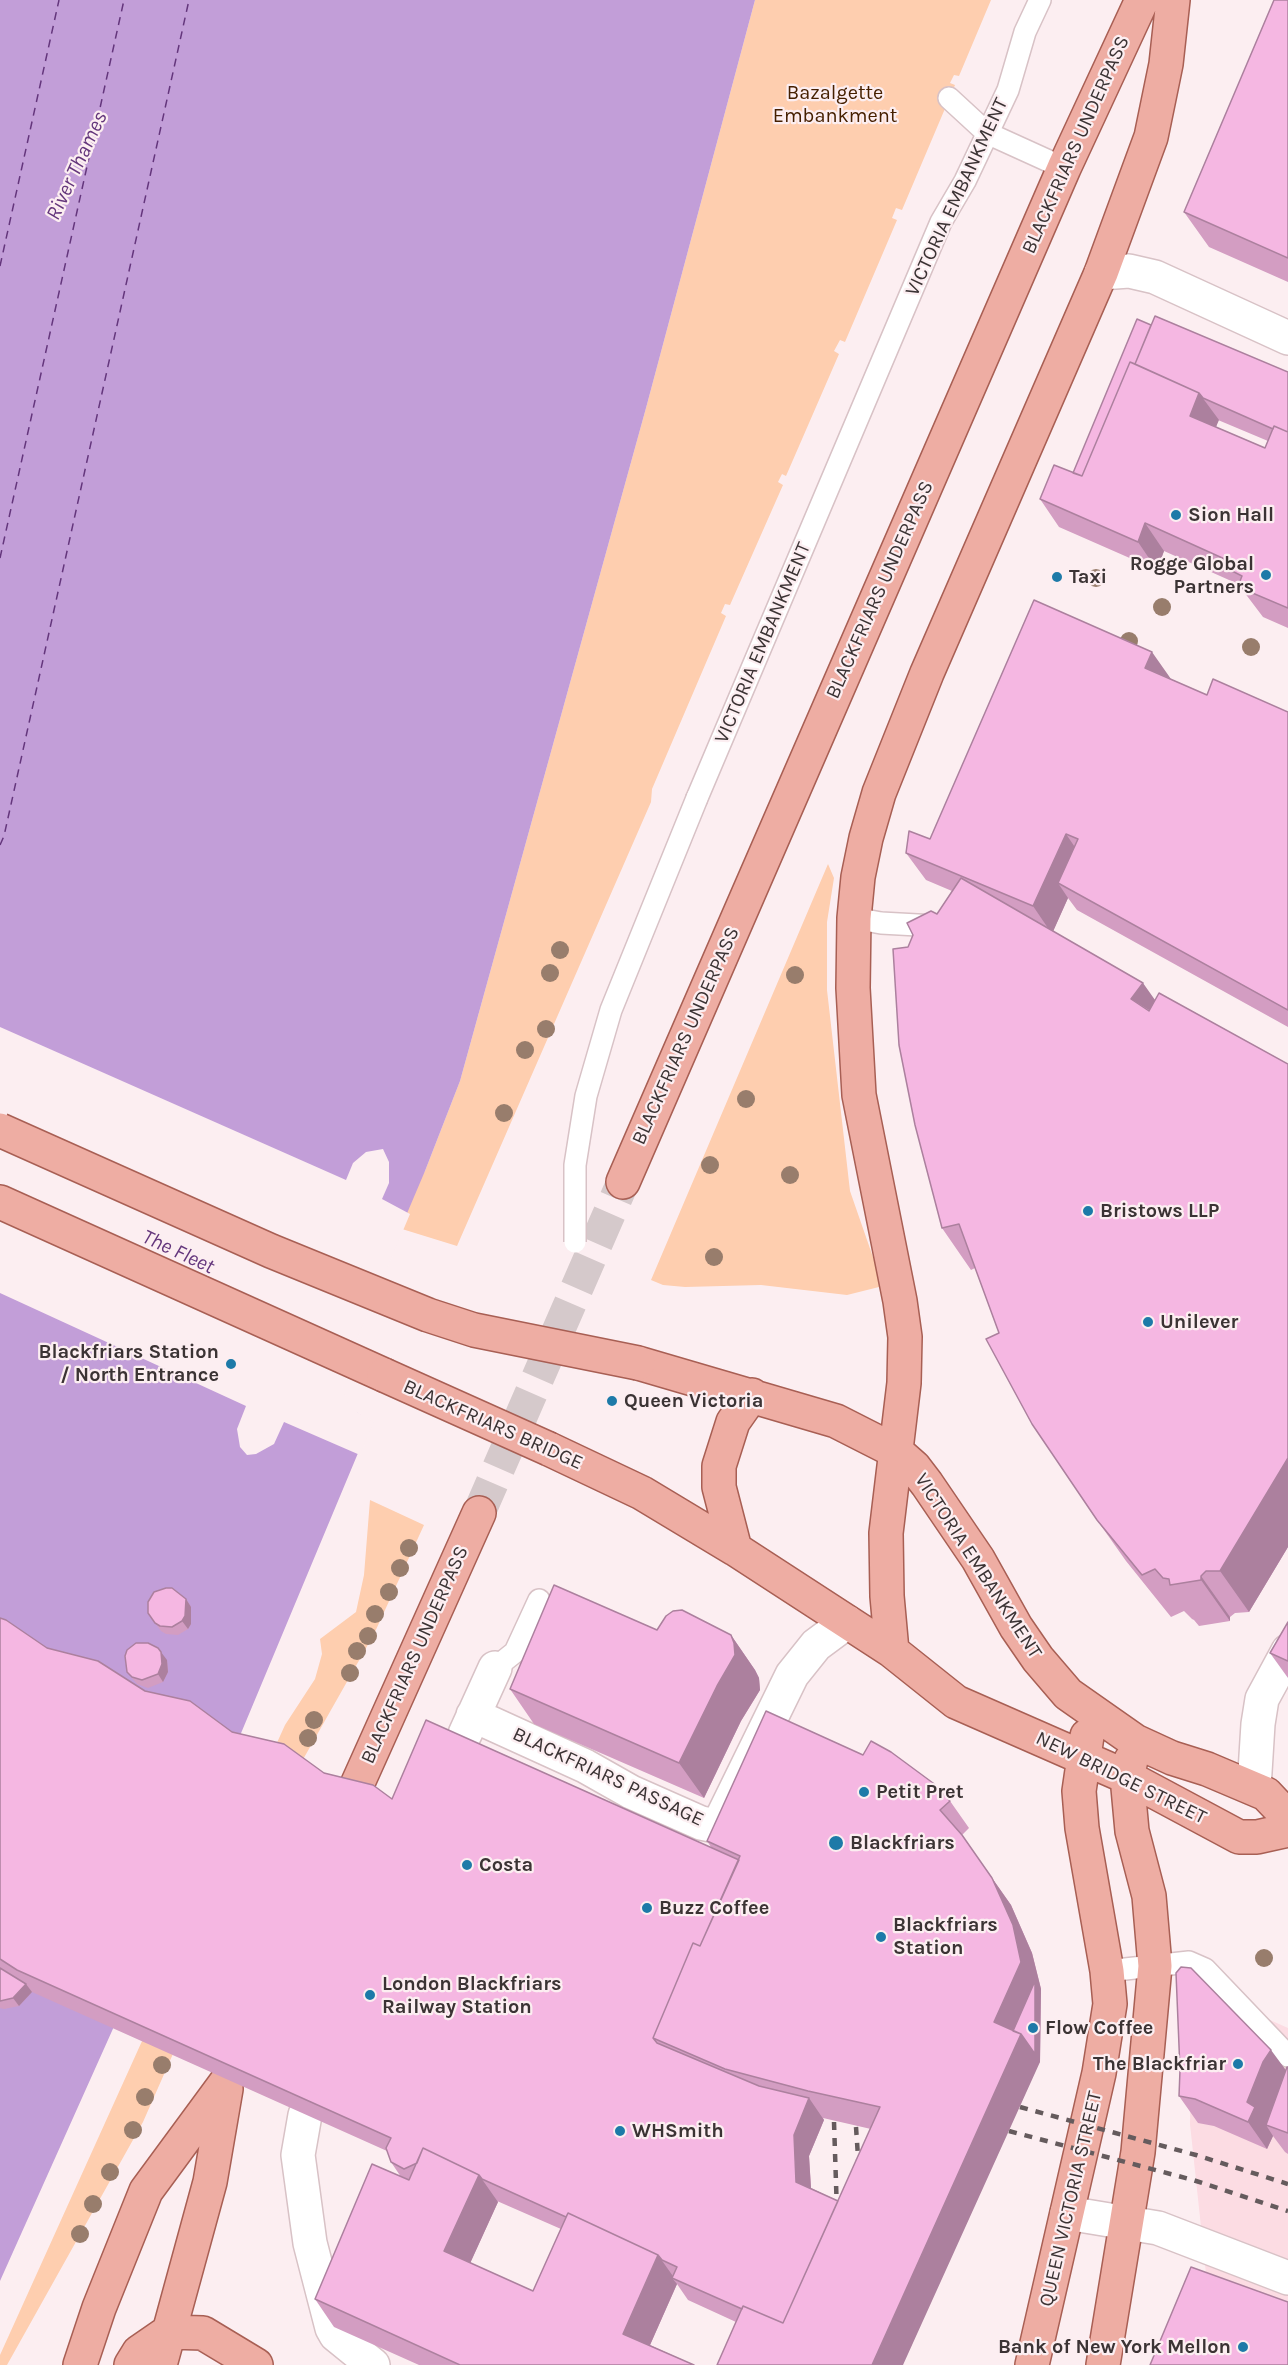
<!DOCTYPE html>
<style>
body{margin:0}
canvas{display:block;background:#fceef1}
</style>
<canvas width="1288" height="2365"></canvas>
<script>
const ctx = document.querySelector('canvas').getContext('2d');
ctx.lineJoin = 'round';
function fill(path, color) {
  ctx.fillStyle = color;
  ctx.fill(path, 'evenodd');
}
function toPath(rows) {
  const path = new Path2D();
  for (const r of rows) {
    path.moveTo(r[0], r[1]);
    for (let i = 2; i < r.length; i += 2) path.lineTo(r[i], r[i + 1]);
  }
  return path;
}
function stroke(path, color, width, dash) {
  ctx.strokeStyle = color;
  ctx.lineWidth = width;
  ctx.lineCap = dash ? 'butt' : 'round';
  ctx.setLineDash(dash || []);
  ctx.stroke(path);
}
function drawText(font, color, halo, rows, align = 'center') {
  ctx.font = font + ' Karla,sans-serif';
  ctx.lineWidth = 4.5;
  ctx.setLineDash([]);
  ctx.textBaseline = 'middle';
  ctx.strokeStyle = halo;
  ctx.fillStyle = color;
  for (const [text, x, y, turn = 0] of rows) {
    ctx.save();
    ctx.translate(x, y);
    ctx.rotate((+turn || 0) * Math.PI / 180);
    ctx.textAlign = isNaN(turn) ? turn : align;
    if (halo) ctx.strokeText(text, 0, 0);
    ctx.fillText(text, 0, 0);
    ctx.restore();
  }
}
fill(toPath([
 [1193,1986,1288,2028,1288,2365,1173,2365,1207,2283,1190,2124]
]), '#fcdce3');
fill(toPath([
 [755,0,991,0,959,76,954,75,950,83,955,85,902,210,896,208,892,218,897,220,845,342,840,340,834,351,839,354,786,476,782,474,778,482,783,485,730,605,725,604,721,613,726,616,652,789,651,802,457,1246,389,1225,425,1171,460,1081,646,408],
 [828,864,834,878,827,922,827,990,850,1191,883,1286,847,1295,761,1285,685,1287,663,1285,651,1280],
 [370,1500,424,1525,374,1634,301,1763,143,2122,7,2365,0,2365,0,2355,285,1725,315,1679,322,1654,320,1639,356,1612,364,1575]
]), '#feceaf');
fill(toPath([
 [0,0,755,0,646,408,460,1081,425,1171,341,1369,339,1387,346,1405,371,1422,239,1738,116,2022,0,2281]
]), '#c29ed8');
fill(toPath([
 [0,1027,346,1180,353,1163,366,1152,383,1149,389,1162,389,1183,382,1199,410,1214,344,1370,342,1387,348,1403,357,1412,374,1422,360,1455,284,1422,274,1444,256,1454,247,1455,240,1447,237,1429,246,1406,0,1293]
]), '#fceef1');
stroke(toPath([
 [0,266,59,0],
 [0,558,124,0],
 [0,845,4,836,189,0]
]), '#64367c', 1.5, [8, 6]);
stroke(toPath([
 [479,1513,623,1182]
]), '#d5c9cb', 33, [33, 16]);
const lane = toPath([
 [949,98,987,133,1064,168],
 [697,798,941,222,965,181,1008,90,1025,32,1040,0],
 [854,918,881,923,936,926],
 [495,1668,515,1652,539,1600],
 [1107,1971,1189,1962,1205,1969,1288,2056]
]);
const street = toPath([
 [1101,273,1129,271,1155,277,1288,338],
 [473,1715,585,1766,631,1792,701,1823,711,1825,720,1822,792,1675,816,1645,847,1622],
 [465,1734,495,1668],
 [1254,1788,1258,1724,1262,1699,1288,1651],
 [305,2115,298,2155,310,2243,332,2328,336,2335,373,2365],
 [1067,2213,1158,2228,1288,2278]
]);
const primary = toPath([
 [623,1182,1064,168,1142,0],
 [0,1202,384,1375],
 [638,1363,836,1421,897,1452,914,1467,927,1484,978,1559,1016,1627,1038,1659,1068,1694,1135,1741,1172,1758,1207,1769,1266,1794,1288,1817],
 [549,1449,642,1493,735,1549,892,1651,956,1702,1127,1777,1239,1837,1257,1837,1288,1830],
 [735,1549,719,1487,719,1466,733,1422,752,1395],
 [892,1651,887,1596,886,1533,904,1383,905,1337,900,1301,859,1095,853,988,854,918,858,877,866,838,879,793,927,673,1101,273,1151,137,1166,64,1173,0],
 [352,1796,479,1513],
 [168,2332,203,2333,256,2365],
 [80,2365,99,2308,146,2191,227,2081],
 [131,2365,139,2352,168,2332],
 [160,2365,210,2182,226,2089],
 [1032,2365,1099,2073,1110,2004,1107,1971,1082,1828,1079,1791,1087,1736],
 [1103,2365,1138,2152,1155,1966,1149,1896,1132,1831,1127,1777,1131,1760]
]);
stroke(lane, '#d8c2c6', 24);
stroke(street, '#d8c2c6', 36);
stroke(primary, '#a85f54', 36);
stroke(lane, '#fff', 21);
stroke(street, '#fff', 33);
stroke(primary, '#eeada3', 33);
stroke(toPath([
 [1020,2107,1196,2155,1288,2184],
 [834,2122,837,2213],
 [856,2127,859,2172],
 [1009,2131,1193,2180,1288,2211]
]), '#655b5d', 4.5, [8, 8]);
const laneBridge = toPath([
 [575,1242,575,1165,586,1096,611,1010,697,798]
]);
const primaryBridge = toPath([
 [0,1130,271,1251,428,1315,474,1330,638,1363],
 [384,1375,549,1449]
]);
stroke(laneBridge, '#d8c2c6', 24, []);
stroke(primaryBridge, '#a85f54', 36, []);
stroke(laneBridge, '#fff', 21);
stroke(primaryBridge, '#eeada3', 33);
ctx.fillStyle = '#987d6c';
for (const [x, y] of [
 [1096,578],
 [1162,607],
 [1129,641],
 [1251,647],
 [560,950],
 [550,973],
 [795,975],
 [546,1029],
 [525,1050],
 [746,1099],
 [504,1113],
 [710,1165],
 [790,1175],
 [714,1257],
 [409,1548],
 [400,1568],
 [389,1592],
 [375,1614],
 [368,1636],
 [357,1651],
 [350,1673],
 [314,1720],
 [308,1738],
 [1264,1958],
 [162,2065],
 [145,2097],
 [133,2130],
 [110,2172],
 [93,2204],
 [80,2234]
]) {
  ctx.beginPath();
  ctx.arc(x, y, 9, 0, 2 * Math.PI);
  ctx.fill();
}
fill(toPath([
 [1288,0,1288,282,1209,247,1184,212],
 [1152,325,1288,372,1288,628,1263,617,1238,584,1164,551,1157,570,1059,527,1040,499,1073,473],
 [1218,420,1268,441,1265,448,1216,427],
 [1207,695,1288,712,1288,1027,1077,910,1068,898,1053,931,1155,1000,1288,1064,1288,1547,1249,1612,1235,1613,1230,1617,1230,1621,1199,1626,1194,1620,1192,1619,1184,1611,1171,1617,1126,1561,1097,1520,999,1333,975,1268,971,1270,942,1228,908,947,937,914,952,891,926,880,906,853,930,839],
 [186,1599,191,1607,191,1624,188,1629,178,1635,166,1634,161,1631,148,1613],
 [0,1618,47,1648,145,1691,232,1732,324,1773,392,1799,711,1847,707,1841,950,1801,969,1828,962,1835,1011,1905,1032,1953,1041,1989,1040,2062,736,2322,688,2300,677,2284,650,2345,694,2365,419,2365,334,2327,315,2299,401,2177,391,2162,387,2151,32,1992,19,2006,4,2009,0,2008],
 [823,2118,871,2129,838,2201,811,2188,809,2156,824,2120],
 [497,2201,561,2229,533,2291,470,2263,498,2202],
 [1288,1622,1288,1678,1270,1653],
 [657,1630,731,1635,755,1670,759,1678,760,1690,741,1721,704,1798,534,1724,510,1689],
 [167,1660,168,1672,163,1682,148,1688,137,1684,127,1672],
 [1288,2067,1288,2154,1285,2152,1273,2136,1267,2149,1214,2126,1198,2123,1179,2096,1286,2070]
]), '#d39dc2');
fill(toPath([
 [1199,393,1219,420,1209,443,1190,416],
 [1145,523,1164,551,1157,570,1138,542],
 [1152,652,1171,679,1145,668],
 [1066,834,1085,862,1058,883,1068,898,1052,934,1033,906],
 [1143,983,1172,1024,1131,999],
 [1288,1458,1288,1547,1249,1612,1220,1571],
 [1201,1576,1230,1617,1230,1621,1201,1580],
 [186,1599,191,1607,191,1624,188,1629,182,1621],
 [731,1635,755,1670,759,1678,760,1690,741,1721,704,1798,679,1763],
 [161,1652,167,1660,168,1672,163,1682,158,1674],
 [992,1878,1011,1905,1032,1953,1041,1989,1040,2062,903,2365,872,2365,1035,2001,1015,2045,994,2022],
 [26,1984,32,1992,19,2006,13,1998],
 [1271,2050,1288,2073,1266,2125,1273,2136,1267,2149,1248,2122,1247,2102,1263,2062],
 [809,2098,824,2120,809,2156,812,2204,796,2182,794,2135],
 [479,2175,498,2202,463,2279,444,2251],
 [658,2255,675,2279,672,2278,677,2284,643,2361,623,2334]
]), '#ac809e');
const building = toPath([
 [1274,0,1288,0,1288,258,1184,212,1274,0],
 [1155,316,1288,372,1288,432,1274,426,1273,429,1203,398,1199,393,1135,364,1155,316],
 [1137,319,1151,325,1135,364,1130,362,1082,476,1073,473,1137,319],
 [1130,362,1199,393,1190,416,1265,448,1274,426,1288,432,1288,608,1243,589,1240,581,1242,576,1228,569,1229,561,1145,523,1138,542,1040,499,1054,465,1082,476,1130,362],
 [1034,600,1152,652,1145,668,1207,695,1213,679,1288,712,1288,1010,1058,883,1078,839,1066,834,1033,906,906,853,909,831,930,839,1034,600],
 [961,878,1143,983,1131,999,1149,1011,1159,993,1288,1064,1288,1458,1220,1571,1206,1571,1201,1576,1201,1580,1170,1585,1169,1579,1163,1578,1155,1569,1142,1575,1097,1520,1032,1424,986,1339,999,1333,959,1224,942,1228,915,1125,899,1045,893,949,908,947,913,935,907,923,931,911,937,914,961,878],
 [554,1585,657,1630,666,1616,673,1611,682,1610,731,1635,734,1643,735,1655,717,1686,679,1763,510,1689,554,1585],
 [166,1588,172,1588,186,1599,185,1616,182,1621,172,1627,160,1626,155,1623,148,1613,148,1602,154,1592,166,1588],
 [0,1618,6,1620,47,1648,98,1661,145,1691,190,1701,232,1732,284,1744,324,1773,373,1785,392,1799,426,1720,739,1860,700,1946,693,1943,653,2038,657,2043,759,2086,809,2098,794,2135,796,2182,838,2201,783,2323,743,2306,742,2309,672,2278,677,2267,662,2260,658,2255,568,2213,566,2217,482,2179,479,2175,423,2148,417,2163,404,2169,391,2162,386,2148,391,2138,17,1970,0,1959,0,1618],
 [1288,1622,1288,1661,1270,1653,1288,1622],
 [136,1643,148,1643,158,1648,161,1652,162,1664,158,1674,142,1680,132,1677,127,1672,125,1656,127,1650,136,1643],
 [766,1711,863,1755,871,1741,891,1752,933,1783,950,1801,940,1810,962,1835,992,1878,1013,1925,1021,1962,994,2022,1021,2034,872,2365,717,2365,743,2306,783,2323,880,2107,808,2091,725,2069,653,2038,693,1943,700,1946,740,1856,707,1841,766,1711],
 [1181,1967,1191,1968,1271,2050,1263,2062,1247,2102,1255,2107,1248,2122,1195,2099,1179,2096,1180,2070,1176,1973,1181,1967],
 [0,1968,26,1984,13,1998,0,2001,0,1968],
 [1035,1981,1035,2054,1021,2034,1013,2031,1035,1981],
 [1287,2067,1288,2067,1288,2133,1266,2125,1287,2067],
 [423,2148,479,2175,444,2251,533,2291,568,2213,658,2255,623,2334,694,2365,460,2365,315,2299,372,2164,409,2180,423,2148],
 [1191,2267,1288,2302,1288,2365,1150,2365,1191,2267]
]);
fill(building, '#f5b7e2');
stroke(building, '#ac809e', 1.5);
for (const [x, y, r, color] of [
 [1176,515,6,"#1d7aa8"],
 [1266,575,6,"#1d7aa8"],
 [1057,577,6,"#1d7aa8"],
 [1088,1211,6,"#1d7aa8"],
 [1148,1322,6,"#1d7aa8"],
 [231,1364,6,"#1d7aa8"],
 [612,1401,6,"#1d7aa8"],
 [864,1792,6,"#1d7aa8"],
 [836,1843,8,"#1d7aa8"],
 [467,1865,6,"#1d7aa8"],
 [647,1908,6,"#1d7aa8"],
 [881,1937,6,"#1d7aa8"],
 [370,1995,6,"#1d7aa8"],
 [1033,2028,6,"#1d7aa8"],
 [1238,2064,6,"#1d7aa8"],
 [620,2131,6,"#1d7aa8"],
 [1243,2347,6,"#1d7aa8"]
]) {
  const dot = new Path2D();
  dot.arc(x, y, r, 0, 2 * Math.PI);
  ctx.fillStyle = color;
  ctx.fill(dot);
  stroke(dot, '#fceef1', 2);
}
drawText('20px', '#462000', '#fceef1', [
 ["Bazalgette",835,93],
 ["Embankment",835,116]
]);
drawText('20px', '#3b3334', '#fceef1', [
 ["BLACKFRIARS UNDERPASS",1076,145,-66],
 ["VICTORIA EMBANKMENT",957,197,-65],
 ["BLACKFRIARS UNDERPASS",880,590,-66],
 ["VICTORIA EMBANKMENT",763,643,-67],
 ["BLACKFRIARS UNDERPASS",686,1036,-66],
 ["BLACKFRIARS BRIDGE",493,1425,24],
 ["VICTORIA EMBANKMENT",978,1566,57],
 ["BLACKFRIARS UNDERPASS",415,1655,-66],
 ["BLACKFRIARS PASSAGE",608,1777,25],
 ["NEW BRIDGE STREET",1121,1778,26],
 ["QUEEN VICTORIA STREET",1071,2199,-77]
]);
drawText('bold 20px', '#3b3334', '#fceef1', [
 ["Sion Hall",1188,515],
 ["Rogge Global",1254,564,"right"],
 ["Partners",1254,587,"right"],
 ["Taxi",1069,577],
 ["Bristows LLP",1100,1211],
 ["Unilever",1160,1322],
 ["Blackfriars Station",219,1352,"right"],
 ["/ North Entrance",219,1375,"right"],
 ["Queen Victoria",624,1401],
 ["Petit Pret",876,1792],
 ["Blackfriars",850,1843],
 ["Costa",479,1865],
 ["Buzz Coffee",659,1908],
 ["Blackfriars",893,1925],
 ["Station",893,1948],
 ["London Blackfriars",382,1984],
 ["Railway Station",382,2007],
 ["Flow Coffee",1045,2028],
 ["The Blackfriar",1226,2064,"right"],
 ["WHSmith",632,2131],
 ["Bank of New York Mellon",1231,2347,"right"]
], 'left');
drawText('italic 21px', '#64367c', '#fceef1', [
 ["River Thames",77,166,-65],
 ["The Fleet",178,1252,25]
]);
</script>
